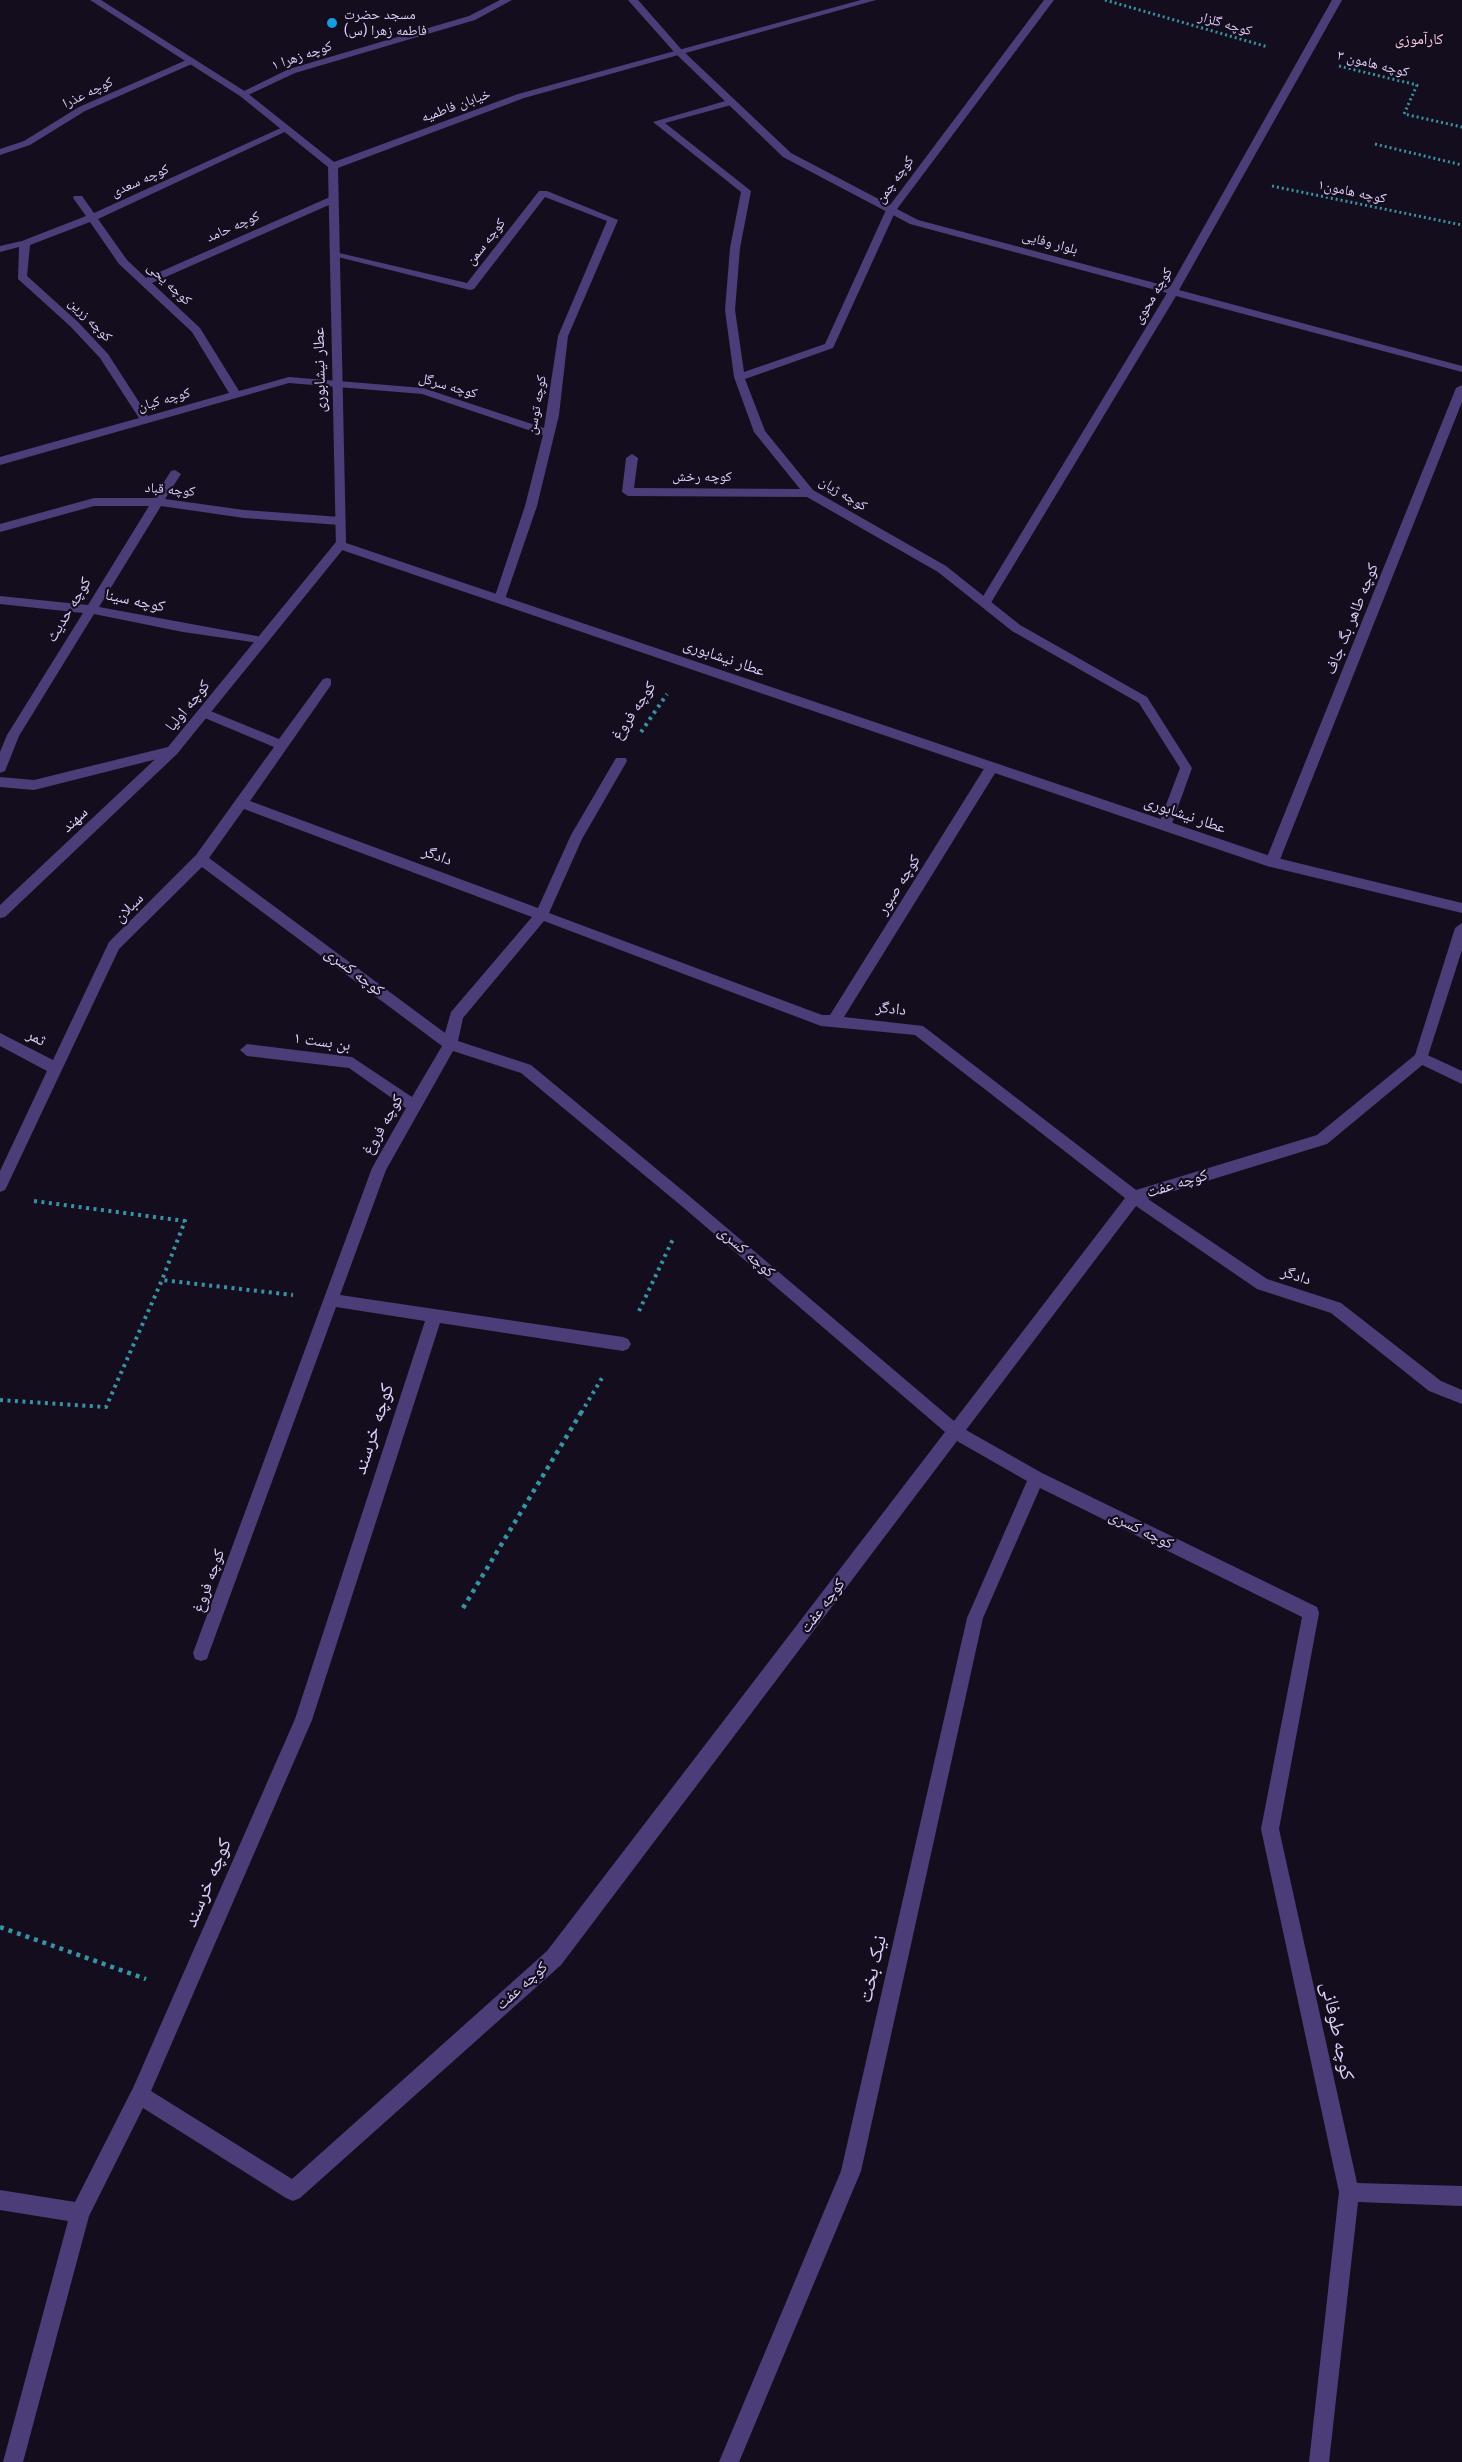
<!DOCTYPE html>
<meta charset="utf-8">
<style>
body{margin:0}
canvas{display:block;background:#140d1d}
</style>
<canvas width="1462" height="2462"></canvas>
<script>
const ctx = document.querySelector('canvas').getContext('2d');
ctx.lineJoin = 'round';
function toPath(rows) {
  const path = new Path2D();
  for (const r of rows) {
    path.moveTo(r[0], r[1]);
    for (let i = 2; i < r.length; i += 2) path.lineTo(r[i], r[i + 1]);
  }
  return path;
}
function stroke(path, color, width, dash) {
  ctx.strokeStyle = color;
  ctx.lineWidth = width;
  ctx.lineCap = dash ? 'butt' : 'round';
  ctx.setLineDash(dash || []);
  ctx.stroke(path);
}
function fill(path, color) {
  ctx.fillStyle = color;
  ctx.fill(path, 'evenodd');
}
function drawText(font, color, halo, rows, align = 'center') {
  ctx.font = font + ' "Fira Sans","Noto Naskh Arabic",sans-serif';
  ctx.lineWidth = 4.5;
  ctx.setLineDash([]);
  ctx.textBaseline = 'middle';
  ctx.strokeStyle = halo;
  ctx.fillStyle = color;
  for (const [text, x, y, turn = 0] of rows) {
    ctx.save();
    ctx.translate(x, y);
    ctx.rotate((+turn || 0) * Math.PI / 180);
    ctx.textAlign = isNaN(turn) ? turn : align;
    if (halo) ctx.strokeText(text, 0, 0);
    ctx.fillText(text, 0, 0);
    ctx.restore();
  }
}
stroke(toPath([
 [1105,0,1268,47],
 [1339,66,1417,85,1404,114,1462,127],
 [1375,144,1462,165],
 [1272,186,1462,225]
]), '#3792a5', 3, [2, 3]);
stroke(toPath([
 [641,732,667,694],
 [34,1201,185,1221,162,1280],
 [639,1311,673,1239],
 [0,1400,106,1407,162,1280,293,1295],
 [581,1413,602,1378]
]), '#3792a5', 4, [3, 4.5]);
stroke(toPath([
 [463,1608,582,1411],
 [0,1927,146,1979]
]), '#3792a5', 4.5, [4, 5]);
fill(toPath([
 [500,0,512,0,475,20,295,73,246,96,238,94,289,69,469,16,500,0],
 [191,58,196,61,194,63,85,111,30,145,0,155,0,149,24,141,79,107,191,58],
 [732,99,735,100,735,104,665,123,751,191,740,248,735,310,744,372,825,344,886,210,891,207,896,210,833,348,745,379,765,431,813,490,946,566,1020,625,1147,697,1192,768,1170,829,1165,831,1158,826,1180,768,1139,703,1012,631,938,572,807,497,628,496,622,492,626,458,632,454,638,458,634,488,800,489,754,432,734,377,725,310,730,248,741,192,653,122,732,99],
 [283,127,291,129,98,219,127,260,146,278,330,197,338,197,338,201,152,283,200,328,239,391,289,377,423,388,544,428,558,336,607,221,545,197,474,289,470,290,330,255,335,252,467,283,539,191,547,191,618,220,568,336,559,415,537,506,504,602,496,602,494,599,525,506,543,435,422,394,289,383,0,465,0,457,139,418,100,358,70,326,18,279,19,247,0,252,0,246,22,241,86,216,73,198,74,196,82,196,94,213,283,127],
 [90,222,119,264,192,332,229,393,148,416,108,354,78,322,27,276,30,245,90,222],
 [175,470,181,474,165,499,244,510,340,517,346,521,340,525,244,518,161,506,99,607,262,637,268,641,266,644,183,632,94,614,19,736,5,771,0,773,0,752,7,735,83,613,0,604,0,596,88,605,149,506,94,506,0,532,0,524,94,498,154,498,171,471,175,470],
 [327,678,331,679,331,685,250,801,538,908,571,835,616,758,626,758,627,761,582,839,549,913,822,1015,830,1015,987,764,997,764,998,767,997,770,844,1017,923,1026,1136,1190,1317,1135,1415,1055,1455,928,1462,923,1462,950,1426,1062,1327,1144,1148,1199,1267,1279,1341,1303,1441,1381,1462,1390,1462,1404,1429,1391,1331,1313,1257,1289,1136,1206,966,1430,1042,1473,1317,1607,1319,1613,1279,1829,1357,2183,1462,2186,1462,2206,1358,2202,1329,2462,1309,2462,1339,2192,1261,1829,1302,1617,1040,1488,983,1618,861,2171,739,2462,719,2462,841,2171,967,1618,1027,1481,957,1441,561,1965,300,2198,293,2201,286,2198,143,2108,89,2216,23,2462,3,2462,68,2221,0,2210,0,2190,75,2202,133,2088,295,1719,425,1321,336,1307,209,1653,207,1659,201,1661,195,1659,193,1653,372,1168,406,1108,349,1068,247,1056,240,1050,247,1044,352,1057,412,1097,442,1046,202,867,119,949,7,1186,5,1190,0,1192,0,1171,47,1071,0,1046,0,1033,53,1060,109,942,196,855,274,747,200,716,200,710,208,710,279,739,323,679,327,678],
 [244,809,532,917,451,1012,445,1033,209,858,244,809],
 [544,921,821,1026,915,1035,1125,1198,954,1421,694,1200,531,1065,458,1041,463,1018,544,921],
 [453,1051,521,1073,684,1208,945,1432,547,1951,292,2179,151,2091,312,1720,440,1323,623,1351,628,1349,631,1344,628,1339,623,1337,340,1295,386,1170,453,1051],
 [172,746,178,751,177,754,5,917,0,918,0,905,167,748,172,746]
]), '#4c3d78');
fill(toPath([
 [628,0,638,0,681,49,791,153,890,205,1044,0,1054,0,897,209,918,220,1170,287,1332,0,1342,0,1179,290,1462,366,1462,372,1176,296,989,606,981,606,979,603,1167,293,910,224,783,157,675,53,628,0],
 [1462,385,1462,402,1279,862,1272,867,1267,866,1265,862,1456,388,1462,385],
 [340,541,344,542,344,548,177,754,34,790,0,787,0,777,34,780,168,747,336,542,340,541],
 [1421,1052,1462,1071,1462,1084,1416,1062,1414,1058,1421,1052]
]), '#4c3d78');
fill(toPath([
 [90,0,101,0,246,92,334,162,518,94,861,0,876,0,524,98,338,168,346,543,1273,857,1462,903,1462,913,1267,866,336,548,328,167,240,96,90,0]
]), '#4c3d78');
for (const [x, y, r, color] of [
 [332,23,6,"#149de0"]
]) {
  const dot = new Path2D();
  dot.arc(x, y, r, 0, 2 * Math.PI);
  ctx.fillStyle = color;
  ctx.fill(dot);
  stroke(dot, '#140d1d', 2);
}
drawText('14px', '#ddcefb', '#140d1d', [
 ["مسجد حضرت",344,15],
 ["فاطمه زهرا (س)",344,31]
], 'left');
drawText('14px', '#ddcefb', '#140d1d', [
 ["کوچه گلزار",1225,24,16],
 ["کوچه زهرا ۱",302,56,-19],
 ["کوچه هامون ۳",1373,64,14],
 ["کوچه عذرا",88,93,-26],
 ["خیابان فاطمیه",456,106,-20],
 ["کوچه چمن",895,180,-54],
 ["کوچه سعدی",140,181,-24],
 ["کوچه هامون۱",1352,192,12],
 ["کوچه حامد",233,227,-24],
 ["کوچه سمن",486,242,-52],
 ["بلوار وفایی",1050,243,15],
 ["کوچه یحی",169,284,43],
 ["کوچه محوی",1153,296,-59],
 ["کوچه زرین",90,320,45],
 ["کوچه سرگل",448,386,16],
 ["کوچه کیان",164,400,-16],
 ["کوچه توسن",537,405,-80],
 ["کوچه رخش",702,477],
 ["کوچه قباد",170,490,5],
 ["کوچه ژیان",843,494,31]
]);
drawText('15px', '#fbcfe1', '#140d1d', [
 ["کارآموزی",1419,40]
]);
drawText('16px', '#ddcefb', '#140d1d', [
 ["عطار نیشابوری",320,370,-91],
 ["کوچه سینا",135,601,12],
 ["کوچه حدیث",69,610,-59],
 ["کوچه طاهر بگ جاف",1352,619,-68],
 ["عطار نیشابوری",724,658,19],
 ["کوچه اولیا",188,706,-51],
 ["کوچه فروغ",634,711,-56],
 ["عطار نیشابوری",1185,815,19],
 ["سهند",75,820,-43],
 ["دادگر",437,856,20],
 ["کوچه صبور",899,885,-58],
 ["سبلان",129,908,-45],
 ["کوچه کسری",354,972,37],
 ["دادگر",891,1009,6],
 ["ثمر",36,1038,28],
 ["بن بست ۱",322,1042,8],
 ["کوچه فروغ",383,1125,-60],
 ["کوچه عفت",1177,1184,-17],
 ["کوچه کسری",746,1252,41],
 ["دادگر",1296,1276,18],
 ["کوچه کسری",1141,1530,26],
 ["کوچه فروغ",209,1581,-70],
 ["کوچه عفت",823,1606,-53],
 ["کوچه عفت",522,1986,-42]
]);
drawText('20px', '#ddcefb', '#140d1d', [
 ["کوچه خرسند",374,1429,-72],
 ["کوچه خرسند",208,1883,-67],
 ["نیک بخت",873,1969,-77],
 ["کوچه طوفانی",1337,2031,78]
]);
</script>
